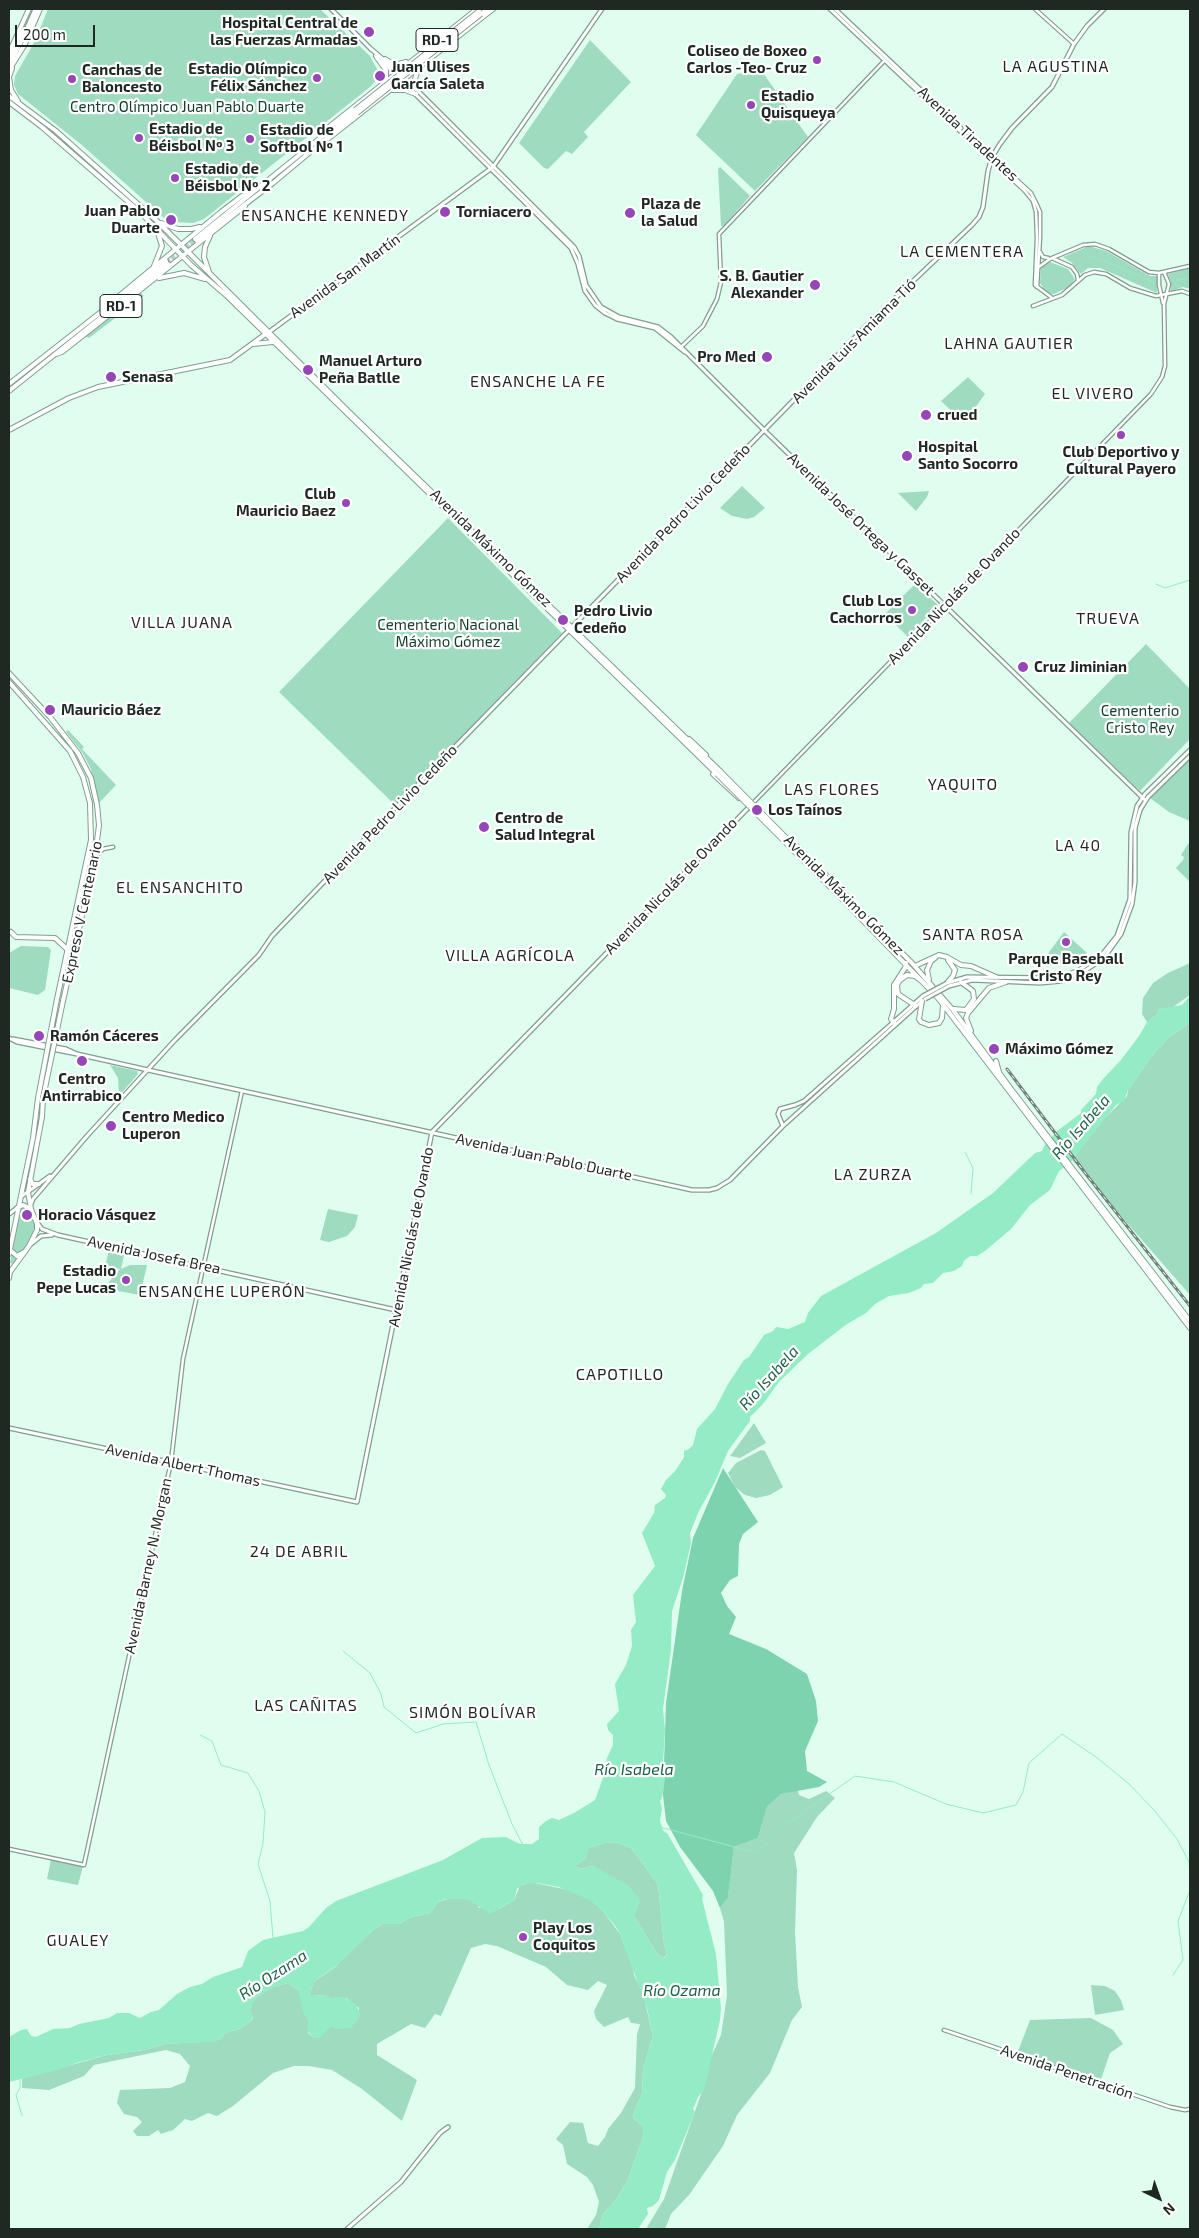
<!DOCTYPE html>
<meta charset="utf-8">
<style>
body{margin:0}
#map{position:relative;width:1199px;height:2238px;overflow:hidden;background:#e0feef;font-family:"Exo 2",sans-serif}
canvas{display:block}
.frame{position:absolute;inset:0;border:10px solid #1e2924;pointer-events:none}
.north{position:absolute;left:1134px;top:2173px;width:50px;height:50px;-webkit-text-stroke:4px #fff;paint-order:stroke;rotate:138deg;font-size:14px;font-weight:700;line-height:20px;text-align:center;color:#1e2924}
.north::after{content:'';display:block;margin:auto;width:18px;height:22px;background:#1e2924;clip-path:polygon(50% 0,100% 100%,50% 72%,0 100%)}
.scale{position:absolute;left:15px;top:25px;width:80px;height:22px;box-sizing:border-box;border:2px solid #1e2924;border-top:0;padding-left:6px;font-size:15px;line-height:18px;white-space:nowrap;color:#1e2924;-webkit-text-stroke:4px #fff;paint-order:stroke}
</style>
<div id="map">
<canvas width="1199" height="2238"></canvas>
<div class="frame"></div>
<div class="north">N</div>
<div class="scale">200 m</div>
</div>
<script>
const ctx = document.querySelector('canvas').getContext('2d');
ctx.lineJoin = 'round';
function fill(path, color) {
  ctx.fillStyle = color;
  ctx.fill(path, 'evenodd');
}
function toPath(rows) {
  const path = new Path2D();
  for (const r of rows) {
    path.moveTo(r[0], r[1]);
    for (let i = 2; i < r.length; i += 2) path.lineTo(r[i], r[i + 1]);
  }
  return path;
}
function stroke(path, color, width, dash) {
  ctx.strokeStyle = color;
  ctx.lineWidth = width;
  ctx.lineCap = dash ? 'butt' : 'round';
  ctx.setLineDash(dash || []);
  ctx.stroke(path);
}
function drawText(font, color, halo, rows, align = 'center') {
  ctx.font = font + ' "Exo 2",sans-serif';
  ctx.lineWidth = 4.5;
  ctx.setLineDash([]);
  ctx.textBaseline = 'middle';
  ctx.strokeStyle = halo;
  ctx.fillStyle = color;
  for (const [text, x, y, turn = 0] of rows) {
    ctx.save();
    ctx.translate(x, y);
    ctx.rotate((+turn || 0) * Math.PI / 180);
    ctx.textAlign = isNaN(turn) ? turn : align;
    if (halo) ctx.strokeText(text, 0, 0);
    ctx.fillText(text, 0, 0);
    ctx.restore();
  }
}
fill(toPath([
 [48,9,320,9,370,56,379,73,379,77,370,87,204,219,193,223,174,222,164,218,83,146,18,94,14,85,15,76,35,41],
 [590,40,631,82,584,132,588,137,572,154,566,151,548,169,544,168,519,143],
 [761,70,808,137,755,191,696,135,737,74],
 [720,167,750,196,724,226,721,226,718,169],
 [1089,246,1106,251,1150,276,1157,276,1157,293,1100,268,1088,268,1081,274,1072,263,1063,257],
 [1050,262,1068,269,1075,279,1069,287,1054,294,1047,293,1040,283,1041,267],
 [1190,268,1190,289,1183,287,1171,291,1171,282,1168,274],
 [140,292,144,296,89,338,84,336],
 [968,377,985,394,964,423,941,401],
 [742,486,765,508,754,517,747,519,732,516,720,508],
 [929,491,927,497,916,511,898,493],
 [448,518,562,633,395,805,279,692],
 [915,584,938,605,908,637,885,614],
 [1146,644,1190,689,1190,739,1140,791,1069,723],
 [68,730,84,747,82,749,116,785,99,803,91,769,82,752,66,732],
 [1190,758,1190,821,1169,812,1150,798],
 [1190,841,1190,882,1176,868,1183,860,1184,857,1181,855],
 [1064,932,1087,953,1076,962,1067,964,1053,963,1044,959],
 [21,946,48,947,51,950,45,990,38,995,9,988,9,953],
 [1190,963,1190,995,1173,1007,1159,1009,1157,1015,1147,1022,1142,1014,1143,998,1153,983,1168,973],
 [1190,1023,1190,1295,1072,1160,1103,1120,1127,1096,1128,1090,1151,1057,1169,1037],
 [110,1065,137,1071,138,1074,119,1096,118,1078],
 [23,1207,28,1209,35,1224,35,1230,25,1250,13,1264,10,1263,19,1210],
 [328,1209,358,1215,355,1227,347,1236,329,1242,320,1240],
 [109,1251,124,1255,121,1269,130,1265,147,1265,140,1295,107,1289,108,1283,120,1269,105,1266],
 [754,1423,766,1443,740,1458,730,1456],
 [761,1450,765,1451,783,1487,770,1495,756,1498,745,1495,735,1487,728,1473,736,1463],
 [798,1790,799,1795,809,1799,826,1791,835,1798,817,1817,794,1853,797,1870,795,1932,798,1987,802,2007,792,2020,770,2073,737,2115,723,2146,689,2195,671,2214,665,2229,646,2229,664,2199,706,2080,711,2057,721,2035,727,1996,724,1922,720,1908,728,1896,734,1847,758,1838,767,1807,781,1794],
 [607,1842,618,1843,631,1848,658,1884,664,1944,667,1952,666,1956,663,1958,657,1954,634,1916,634,1912,603,1872,593,1866,580,1869,576,1867,576,1865,585,1859,588,1848],
 [51,1859,83,1866,78,1885,47,1879],
 [530,1882,569,1890,590,1899,603,1911,620,1934,633,1968,634,1975,643,1993,653,2036,643,2069,642,2094,635,2109,633,2118,643,2126,643,2137,628,2180,616,2200,603,2214,599,2229,587,2229,596,2215,599,2202,593,2185,587,2177,567,2164,563,2145,556,2139,570,2122,583,2123,588,2143,598,2146,605,2137,608,2129,621,2113,635,2088,637,2035,640,2024,631,2023,628,2017,604,2027,596,2019,594,2011,607,1985,598,1981,588,1990,567,1985,546,1967,497,1946,485,1944,471,1948,441,2016,435,2014,425,2028,411,2024,377,2044,377,2055,417,2080,402,2121,362,2089,332,2070,309,2066,294,2066,273,2073,233,2106,217,2116,208,2113,192,2121,185,2119,173,2130,161,2134,158,2130,149,2136,137,2136,133,2131,142,2122,137,2117,124,2114,117,2103,120,2090,170,2088,185,2082,190,2066,180,2054,166,2050,94,2065,84,2076,49,2090,22,2088,22,2079,24,2078,107,2055,144,2050,165,2044,215,2041,222,2038,225,2033,239,2029,250,2022,253,2018,250,2010,251,2004,257,1997,273,1987,288,1983,299,1991,304,2012,309,2021,308,2033,314,2038,330,2027,359,2018,359,2008,346,1998,330,1998,324,1995,311,1996,309,1994,315,1981,335,1967,374,1929,382,1924,399,1924,411,1917,430,1913,438,1902,450,1898,467,1899,475,1902,479,1908,499,1909,514,1900,520,1886],
 [1091,1985,1105,1986,1115,1991,1121,2000,1124,2010,1095,2015],
 [1091,2018,1113,2030,1123,2044,1110,2053,1100,2082,1017,2054,1030,2020]
]), '#9edbbf');
fill(toPath([
 [723,1468,758,1522,743,1534,739,1544,738,1576,730,1580,721,1593,727,1606,736,1617,729,1634,766,1649,807,1674,816,1701,818,1721,805,1751,807,1771,827,1782,819,1787,781,1794,767,1807,758,1838,734,1847,728,1897,720,1908,713,1891,680,1847,666,1821,663,1795,666,1703,682,1591,693,1538]
]), '#7cd3ae');
fill(toPath([
 [1190,996,1190,1023,1169,1037,1151,1057,1128,1090,1124,1101,1116,1105,1070,1163,1059,1171,1050,1190,1030,1205,1011,1229,985,1251,977,1256,970,1256,964,1261,962,1266,954,1271,943,1273,933,1283,924,1284,921,1288,909,1293,889,1296,875,1304,866,1313,847,1324,808,1354,779,1382,763,1404,750,1417,750,1421,728,1451,715,1482,699,1511,690,1533,691,1543,683,1578,672,1611,671,1650,663,1709,665,1730,663,1763,665,1779,662,1798,660,1801,662,1808,660,1821,664,1832,667,1833,703,1895,702,1899,716,1954,721,2008,720,2020,704,2090,698,2097,693,2109,695,2112,675,2160,667,2172,659,2200,653,2206,647,2208,648,2214,638,2229,599,2229,603,2214,616,2200,628,2180,643,2137,643,2126,633,2118,635,2109,642,2094,643,2069,653,2036,647,2008,620,1934,616,1927,603,1911,592,1901,559,1887,537,1883,524,1884,517,1889,514,1900,490,1914,467,1899,445,1899,438,1902,430,1913,411,1917,399,1924,382,1924,374,1929,341,1962,315,1981,309,1994,311,1996,324,1995,330,1998,343,1997,356,2004,360,2013,359,2018,351,2028,341,2029,330,2027,320,2038,314,2038,307,2031,309,2021,303,2012,299,1991,288,1983,273,1987,257,1997,251,2004,250,2010,253,2017,250,2022,239,2029,225,2033,222,2038,212,2042,165,2044,144,2050,107,2055,76,2063,58,2070,9,2082,9,2037,21,2030,27,2029,31,2036,36,2037,53,2029,70,2028,79,2024,109,2018,117,2013,129,2013,140,2018,151,2012,159,2010,177,1994,190,1987,202,1984,213,1977,242,1967,248,1951,263,1940,303,1931,309,1927,326,1908,336,1901,443,1860,482,1838,506,1837,520,1844,532,1844,539,1839,539,1827,546,1821,552,1818,559,1820,574,1813,595,1800,604,1775,607,1758,613,1745,613,1735,608,1730,607,1724,619,1711,615,1684,626,1665,632,1646,631,1630,636,1622,633,1595,655,1566,642,1533,654,1513,655,1505,665,1498,666,1495,661,1489,666,1480,676,1470,684,1457,684,1451,689,1449,693,1445,697,1429,715,1409,728,1384,744,1360,749,1357,764,1335,773,1331,776,1327,788,1329,805,1322,808,1313,821,1296,936,1233,993,1193,1035,1153,1042,1151,1044,1146,1056,1132,1081,1113,1081,1110,1096,1094,1097,1087,1103,1079,1121,1060,1139,1036,1147,1022,1157,1015,1159,1009,1182,1005],
 [607,1842,618,1843,631,1848,658,1884,664,1944,667,1952,666,1957,663,1958,657,1954,634,1916,640,1902,639,1898,628,1885,593,1866,580,1869,576,1867,576,1865,585,1859,588,1848]
]), '#94ecc5');
stroke(toPath([
 [1088,256,1105,261,1153,282],
 [1175,280,1190,278],
 [1156,584,1165,588,1190,580],
 [965,1152,973,1168,971,1194],
 [343,1651,370,1673,381,1694,384,1707,416,1733,443,1724,476,1722,489,1765,512,1824,523,1845],
 [200,1735,212,1741,221,1765,248,1773,259,1791,265,1812,263,1843,258,1864,270,1901,273,1938],
 [660,1827,757,1853,788,1823,855,1776,894,1782,946,1804,983,1813,1016,1805,1023,1792,1029,1763,1062,1734,1096,1757,1128,1783,1154,1810,1177,1839,1189,1862,1190,1874],
 [1173,1975,1183,1960,1178,1921,1190,1890],
 [20,2078,20,2088,16,2095,22,2116]
]), '#94ecc5', 1);
stroke(toPath([
 [166,261,195,239],
 [168,264,197,241]
]), '#b9d3c6', 4, [4, 2]);
const tertiary = toPath([
 [1035,9,1074,44],
 [992,157,1031,193,1037,205,1040,212,1040,237,1037,287],
 [991,160,1024,190,1033,201,1036,212,1037,237,1035,285,1051,297],
 [1040,252,1043,257,1048,258],
 [1052,258,1072,267,1077,274,1078,280],
 [1036,269,1050,259,1083,245,1095,244,1109,249,1149,272,1159,273,1190,266],
 [1159,273,1159,285,1163,303],
 [1033,306,1062,295,1085,275,1094,272,1106,274,1130,288,1156,296,1182,291,1190,294],
 [680,348,703,326,717,299,721,282,719,234,886,59],
 [753,803,1151,394,1162,377,1165,366,1164,304,1169,284,1164,272],
 [96,856,103,849,113,847],
 [9,1849,84,1865,171,1462,183,1359,242,1091],
 [944,2030,1170,2107,1185,2110,1190,2109]
]);
const secondary = toPath([
 [331,9,372,50],
 [830,9,991,160],
 [835,9,961,128],
 [370,48,398,72],
 [381,60,396,75],
 [405,78,574,247,579,256,586,285,601,307,619,317,658,327,671,337,764,430,1145,800],
 [400,79,571,248,578,264,585,291,595,305,605,313,617,319,655,328,685,352],
 [269,332,493,167,602,9],
 [947,983,967,977,1058,978,1077,971,1101,956,1117,936,1130,899,1131,832,1137,806,1145,794,1190,750],
 [949,986,972,980,1040,983,1061,981,1080,974,1104,958,1121,934,1132,904,1135,882,1135,828,1140,810,1148,797,1190,756],
 [9,1038,17,1042,77,1054],
 [13,1039,66,1049,77,1054,148,1070,692,1190,709,1190,717,1188,730,1180,783,1126,922,1001],
 [783,1126,778,1114,780,1109,795,1105,804,1101,923,996],
 [22,1196,50,1176],
 [31,1204,33,1199,87,1136,175,1040,259,955,272,936,363,841,867,325,972,225,979,217,983,207,988,171,992,157,1000,144,1012,128,1052,87,1074,44,1087,26,1104,9],
 [9,1214,17,1208],
 [37,1222,42,1229,58,1235,396,1310],
 [31,1244,41,1236,52,1235],
 [9,1428,357,1502,432,1132,751,805],
 [347,2229,401,2182,440,2133,448,2127]
]);
const primary = toPath([
 [9,53,29,9],
 [376,56,386,70,386,80],
 [385,59,395,65,406,62],
 [12,68,9,77,11,90,18,101],
 [9,70,24,46,40,9],
 [416,89,415,79,418,69],
 [392,90,405,90,416,94],
 [9,96,56,131,157,221,352,415,720,771],
 [9,102,42,127,141,213,191,265,227,296,717,774],
 [320,137,330,126,477,9],
 [324,142,493,9],
 [161,223,178,229,191,229,200,227],
 [154,266,162,246,157,230],
 [209,272,204,257,205,247,210,236],
 [159,278,184,273,205,279],
 [108,305,221,212,242,196,253,191],
 [253,344,273,342],
 [56,354,62,352,99,323,245,206],
 [9,430,69,398,98,387,230,360,267,333],
 [9,673,50,717,78,753,91,778,97,805,99,825,95,857,63,1001],
 [9,682,70,751,83,777,90,803,91,840,57,999],
 [689,739,706,755],
 [713,774,739,798],
 [790,839,847,896],
 [845,897,911,962,953,1010,1011,1089,1190,1321],
 [842,899,938,998,1190,1328],
 [11,932,16,937,55,938,68,950],
 [915,966,939,955,947,957,961,965,971,966,996,977],
 [929,980,927,970,931,961,935,958],
 [947,983,953,976,955,970,948,960],
 [922,1001,919,1019,921,1022,929,1025,939,1023,942,1018,943,1005],
 [916,1006,898,994,897,985,900,980,907,975,915,976,920,980],
 [954,1009,966,1010,974,999,973,991,961,982],
 [895,1024,891,1019,894,1009,894,985,905,968,906,963],
 [971,1031,966,1018,968,1013,989,988,1006,982],
 [996,1061,999,1072],
 [30,1179,33,1184,39,1184],
 [17,1208,23,1205,31,1209],
 [10,1250,17,1256,24,1252],
 [9,1254,33,1138,38,1098],
 [9,1278,10,1272,29,1246,37,1230,37,1224,31,1209,28,1192,42,1117,43,1098]
]);
const trunk = toPath([
 [481,14,488,9],
 [195,239,355,110],
 [197,241,273,183,357,113],
 [9,384,166,261],
 [9,391,168,264]
]);
const motorway = toPath([
 [9,58,24,30],
 [9,64,25,34,36,9]
]);
stroke(tertiary, '#819e90', 5);
stroke(secondary, '#819e90', 5.5);
stroke(primary, '#819e90', 6);
stroke(trunk, '#819e90', 6);
stroke(motorway, '#819e90', 7);
stroke(tertiary, '#fff', 2.5);
stroke(secondary, '#fff', 3);
stroke(primary, '#fff', 4);
stroke(trunk, '#fff', 4);
stroke(motorway, '#fff', 4.5);
const rail = toPath([
 [1007,1069,1089,1178,1190,1306]
]);
stroke(rail, '#6f8279', 3);
stroke(rail, '#fff', 1, [4]);
const secondaryBridge = toPath([
 [923,996,947,983],
 [925,999,949,986]
]);
const primaryBridge = toPath([
 [720,771,845,897],
 [717,774,842,899],
 [38,1098,57,999],
 [43,1098,63,1001]
]);
const trunkBridge = toPath([
 [355,110,479,11],
 [357,113,481,14]
]);
stroke(secondaryBridge, '#819e90', 5.5, []);
stroke(primaryBridge, '#819e90', 6, []);
stroke(trunkBridge, '#819e90', 6, []);
stroke(secondaryBridge, '#fff', 3);
stroke(primaryBridge, '#fff', 4);
stroke(trunkBridge, '#fff', 4);
for (const [x, y, r, color] of [
 [369,32,6,"#9647b7"],
 [817,60,5,"#9647b7"],
 [380,76,6,"#9647b7"],
 [317,78,5,"#9647b7"],
 [72,79,5,"#9647b7"],
 [751,105,5,"#9647b7"],
 [139,138,5,"#9647b7"],
 [250,139,5,"#9647b7"],
 [175,178,5,"#9647b7"],
 [445,212,6,"#9647b7"],
 [630,213,6,"#9647b7"],
 [171,220,6,"#9647b7"],
 [815,285,6,"#9647b7"],
 [767,357,6,"#9647b7"],
 [308,370,6,"#9647b7"],
 [111,377,6,"#9647b7"],
 [926,415,6,"#9647b7"],
 [1121,435,5,"#9647b7"],
 [907,456,6,"#9647b7"],
 [346,503,5,"#9647b7"],
 [912,610,5,"#9647b7"],
 [563,620,6,"#9647b7"],
 [1023,667,6,"#9647b7"],
 [50,710,6,"#9647b7"],
 [757,810,6,"#9647b7"],
 [484,827,6,"#9647b7"],
 [1066,942,5,"#9647b7"],
 [39,1036,6,"#9647b7"],
 [994,1049,6,"#9647b7"],
 [82,1061,6,"#9647b7"],
 [111,1126,6,"#9647b7"],
 [27,1215,6,"#9647b7"],
 [126,1280,5,"#9647b7"],
 [523,1937,5,"#9647b7"]
]) {
  const dot = new Path2D();
  dot.arc(x, y, r, 0, 2 * Math.PI);
  ctx.fillStyle = color;
  ctx.fill(dot);
  stroke(dot, '#fff', 2);
}
for (const [x, y, w] of [
 [437,40,42],
 [121,306,42]
]) {
  const box = new Path2D();
  box.roundRect(x - w / 2, y - 11.5, w, 23, 4);
  ctx.fillStyle = '#fff';
  ctx.fill(box);
  stroke(box, '#1e2924', 1);
}
drawText('bold 14px', '#1e2924', null, [
 ["RD-1",437,40],
 ["RD-1",121,306]
]);
drawText('bold 15px', '#1e2924', '#fff', [
 ["Hospital Central de",358,23,"right"],
 ["las Fuerzas Armadas",358,40,"right"],
 ["Coliseo de Boxeo",807,51,"right"],
 ["Carlos -Teo- Cruz",807,68,"right"],
 ["Juan Ulises",391,67],
 ["García Saleta",391,84],
 ["Estadio Olímpico",307,69,"right"],
 ["Félix Sánchez",307,86,"right"],
 ["Canchas de",82,70],
 ["Baloncesto",82,87],
 ["Estadio",761,96],
 ["Quisqueya",761,113],
 ["Estadio de",149,129],
 ["Béisbol Nº 3",149,146],
 ["Estadio de",260,130],
 ["Softbol Nº 1",260,147],
 ["Estadio de",185,169],
 ["Béisbol Nº 2",185,186],
 ["Plaza de",641,204],
 ["la Salud",641,221],
 ["Juan Pablo",160,211,"right"],
 ["Duarte",160,228,"right"],
 ["Torniacero",456,212],
 ["S. B. Gautier",804,276,"right"],
 ["Alexander",804,293,"right"],
 ["Pro Med",756,357,"right"],
 ["Manuel Arturo",319,361],
 ["Peña Batlle",319,378],
 ["Senasa",122,377],
 ["crued",937,415],
 ["Hospital",918,447],
 ["Santo Socorro",918,464],
 ["Club Deportivo y",1121,452,"center"],
 ["Cultural Payero",1121,469,"center"],
 ["Club",336,494,"right"],
 ["Mauricio Baez",336,511,"right"],
 ["Club Los",902,601,"right"],
 ["Cachorros",902,618,"right"],
 ["Pedro Livio",574,611],
 ["Cedeño",574,628],
 ["Cruz Jiminian",1034,667],
 ["Mauricio Báez",61,710],
 ["Los Taínos",768,810],
 ["Centro de",495,818],
 ["Salud Integral",495,835],
 ["Parque Baseball",1066,959,"center"],
 ["Cristo Rey",1066,976,"center"],
 ["Ramón Cáceres",50,1036],
 ["Máximo Gómez",1005,1049],
 ["Centro",82,1079,"center"],
 ["Antirrabico",82,1096,"center"],
 ["Centro Medico",122,1117],
 ["Luperon",122,1134],
 ["Horacio Vásquez",38,1215],
 ["Estadio",116,1271,"right"],
 ["Pepe Lucas",116,1288,"right"],
 ["Play Los",533,1928],
 ["Coquitos",533,1945]
], 'left');
drawText('15px', '#163d2e', '#fff', [
 ["Centro Olímpico Juan Pablo Duarte",187,107],
 ["Cementerio Nacional",448,625],
 ["Máximo Gómez",448,642],
 ["Cementerio",1140,711],
 ["Cristo Rey",1140,728]
]);
drawText('15px', '#1e2924', '#fff', [
 ["Avenida Tiradentes",968,134,43],
 ["Avenida San Martín",345,276,-36],
 ["Avenida Luis Amiama Tió",854,341,-45],
 ["Avenida Pedro Livio Cedeño",683,513,-46],
 ["Avenida José Ortega y Gasset",861,524,44],
 ["Avenida Máximo Gómez",491,548,44],
 ["Avenida Nicolás de Ovando",954,596,-46],
 ["Avenida Pedro Livio Cedeño",390,814,-46],
 ["Avenida Nicolás de Ovando",671,886,-46],
 ["Avenida Máximo Gómez",844,895,45],
 ["Expreso V Centenario",82,912,-78],
 ["Avenida Juan Pablo Duarte",544,1157,12],
 ["Avenida Nicolás de Ovando",411,1237,-79],
 ["Avenida Josefa Brea",154,1255,12],
 ["Avenida Albert Thomas",183,1465,12],
 ["Avenida Barney N. Morgan",148,1566,-78],
 ["Avenida Penetración",1067,2072,19]
]);
ctx.letterSpacing = '1px';
drawText('16px', '#1e2924', '#fff', [
 ["LA AGUSTINA",1056,67],
 ["ENSANCHE KENNEDY",325,216],
 ["LA CEMENTERA",962,252],
 ["LAHNA GAUTIER",1009,344],
 ["ENSANCHE LA FE",538,382],
 ["EL VIVERO",1093,394],
 ["TRUEVA",1108,619],
 ["VILLA JUANA",182,623],
 ["YAQUITO",963,785],
 ["LAS FLORES",832,790],
 ["LA 40",1078,846],
 ["EL ENSANCHITO",180,888],
 ["SANTA ROSA",973,935],
 ["VILLA AGRÍCOLA",510,956],
 ["LA ZURZA",873,1175],
 ["ENSANCHE LUPERÓN",222,1292],
 ["CAPOTILLO",620,1375],
 ["24 DE ABRIL",299,1552],
 ["LAS CAÑITAS",306,1706],
 ["SIMÓN BOLÍVAR",473,1713],
 ["GUALEY",78,1941]
]);
ctx.letterSpacing = '0px';
drawText('italic 16px', '#206249', '#fff', [
 ["Río Isabela",1081,1127,-49],
 ["Río Isabela",769,1378,-48],
 ["Río Isabela",634,1770],
 ["Río Ozama",273,1975,-33],
 ["Río Ozama",682,1991]
]);
</script>
